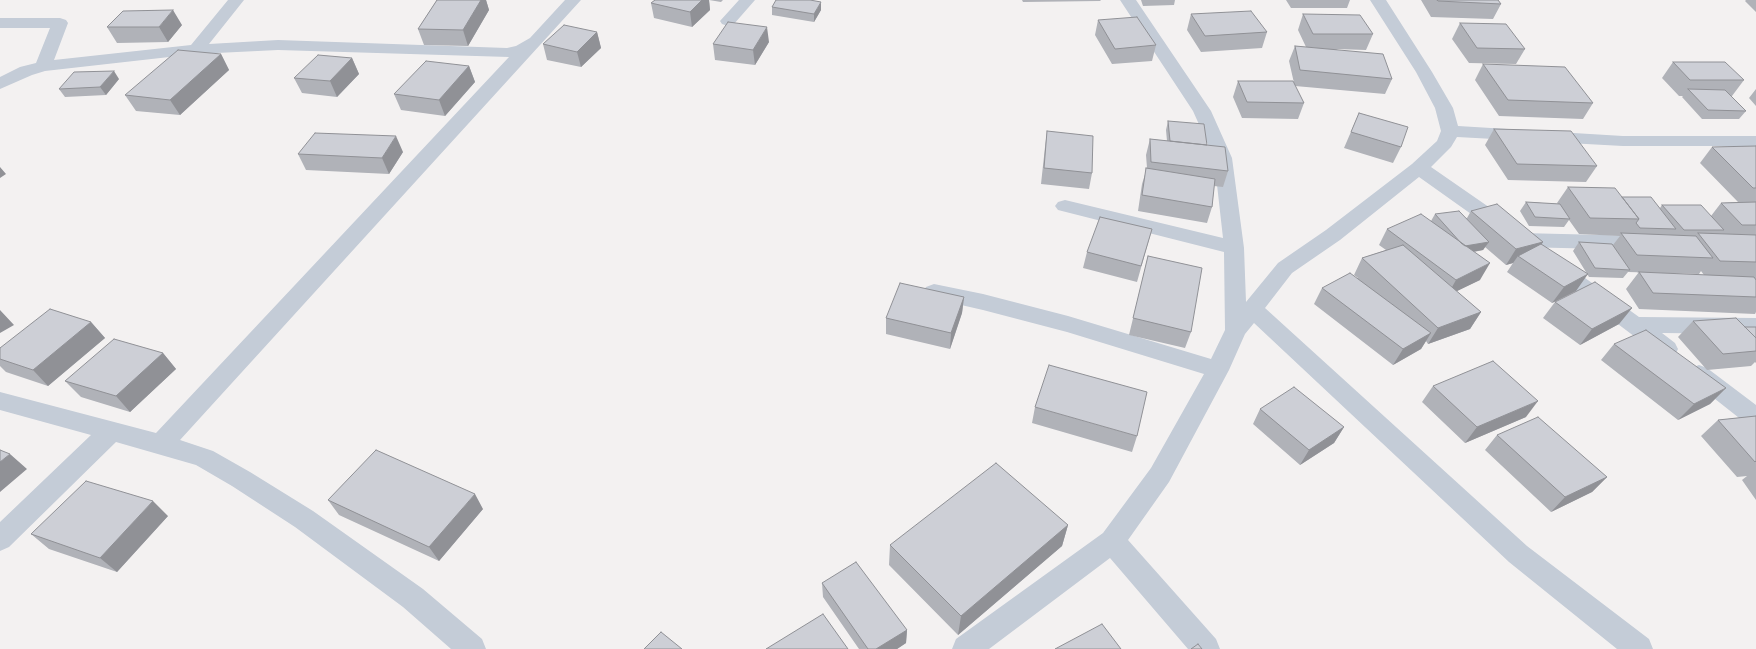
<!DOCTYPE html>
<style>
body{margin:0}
canvas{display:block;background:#f3f1f1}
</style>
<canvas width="1756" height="649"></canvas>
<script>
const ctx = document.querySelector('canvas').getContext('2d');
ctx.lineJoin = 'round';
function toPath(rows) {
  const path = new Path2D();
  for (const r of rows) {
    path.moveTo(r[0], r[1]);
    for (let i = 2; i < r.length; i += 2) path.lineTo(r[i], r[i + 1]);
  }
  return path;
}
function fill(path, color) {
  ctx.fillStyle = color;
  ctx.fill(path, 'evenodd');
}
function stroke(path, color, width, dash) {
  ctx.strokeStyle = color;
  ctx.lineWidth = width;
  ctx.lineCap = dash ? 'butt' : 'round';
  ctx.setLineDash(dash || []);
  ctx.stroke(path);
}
fill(toPath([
 [228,0,244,0,209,44,278,40,507,48,516,46,530,38,565,0,581,0,180,440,213,451,250,472,313,511,423,589,482,639,486,649,451,649,403,607,295,527,232,486,196,465,116,442,9,547,0,551,0,522,91,435,0,410,0,392,156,433,509,57,278,50,196,54,45,71,32,75,0,89,0,77,20,67,36,63,50,28,0,28,0,18,60,18,66,20,68,23,54,60,191,45,228,0],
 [739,0,755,0,734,24,728,26,722,24,720,21,739,0],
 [1120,0,1136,0,1211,111,1232,158,1244,248,1246,302,1278,263,1326,230,1412,164,1437,141,1441,131,1435,108,1416,72,1370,0,1386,0,1432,72,1453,108,1458,126,1623,136,1756,136,1756,146,1623,146,1457,137,1451,147,1431,167,1509,221,1512,226,1509,231,1502,233,1495,231,1419,177,1340,240,1292,273,1265,308,1527,546,1649,639,1653,649,1617,649,1509,562,1254,323,1245,334,1229,370,1169,482,1128,540,1216,639,1220,649,1188,649,1110,558,989,649,952,649,956,639,1103,533,1151,468,1204,374,1067,332,983,310,926,297,923,292,926,287,934,284,983,294,1068,316,1211,359,1225,330,1224,252,1058,210,1055,206,1058,202,1065,200,1223,238,1214,158,1193,111,1120,0],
 [1521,233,1645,236,1652,238,1655,243,1652,248,1645,250,1521,247,1514,245,1511,240,1514,235,1521,233],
 [1556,260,1563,262,1639,317,1756,318,1756,334,1662,333,1675,343,1678,349,1675,355,1667,357,1659,355,1549,272,1546,267,1549,262,1556,260],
 [1699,365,1707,368,1756,405,1756,428,1748,425,1691,380,1687,374,1691,368,1699,365]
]), '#c4ccd7');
fill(toPath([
 [437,0,486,0,489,10,468,46,424,45,418,29],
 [655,0,723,0,721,2,709,0,710,10,692,27,654,18,651,3],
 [1022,0,1101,0,1100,1,1023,2],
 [1141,0,1175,0,1174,5,1143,6],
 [1286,0,1350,0,1347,8,1291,8],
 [1421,0,1498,0,1501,4,1493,19,1431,17],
 [1746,0,1756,0,1756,12,1745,1],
 [772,7,821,10,814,22,772,15],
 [1191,14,1267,32,1262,48,1201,52,1187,30],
 [1303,14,1373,34,1366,50,1336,49,1392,79,1385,94,1295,86,1304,103,1298,119,1242,118,1233,97,1238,81,1294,83,1289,61,1295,46,1306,47,1298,30],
 [1098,20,1156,45,1152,61,1112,64,1095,35],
 [1460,23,1525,49,1516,64,1469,63,1452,39],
 [182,25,168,42,117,43,107,27],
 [597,32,601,48,581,67,547,60,543,44],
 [769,42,755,65,715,60,713,44],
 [221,54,229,70,180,115,136,111,125,95],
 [352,58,359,74,337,97,302,93,294,78],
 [1673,62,1744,80,1732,96,1731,96,1746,111,1739,119,1702,119,1682,97,1683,96,1679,96,1662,78],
 [1483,64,1593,103,1583,119,1499,116,1475,80],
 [469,66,475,82,445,116,401,110,394,94],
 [119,79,106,95,65,97,59,89],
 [1756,89,1756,106,1749,98],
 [1359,113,1401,147,1393,163,1344,148],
 [1168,121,1207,145,1228,171,1223,187,1214,186,1212,207,1207,223,1138,211,1142,184,1147,168,1146,155,1150,139,1167,141,1166,130],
 [1494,129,1597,166,1586,182,1508,180,1485,145],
 [1047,131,1092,173,1089,189,1041,184,1045,147],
 [1756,146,1756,279,1755,279,1756,280,1756,312,1755,314,1639,309,1626,289,1639,272,1704,275,1701,271,1699,274,1628,272,1623,278,1589,277,1573,251,1579,242,1613,245,1620,236,1579,234,1569,220,1564,227,1529,226,1520,211,1526,202,1558,204,1557,203,1568,187,1622,197,1660,208,1662,205,1711,216,1721,203,1738,202,1700,163,1712,147],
 [403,152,389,174,306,170,298,154],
 [1471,211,1543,242,1541,244,1576,291,1552,303,1507,272,1513,263,1506,265,1485,247,1483,250,1474,252,1480,280,1456,291,1481,312,1470,329,1428,344,1426,341,1421,349,1393,365,1314,304,1322,288,1358,278,1354,275,1362,258,1386,250,1379,245,1387,229,1431,221,1435,214,1467,218],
 [1152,229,1137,282,1083,268,1087,252],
 [1148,256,1191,332,1185,348,1129,335],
 [964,297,962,313,950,349,886,334,886,318],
 [1555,302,1632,308,1619,324,1580,345,1543,318],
 [1693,321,1745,327,1756,327,1756,363,1755,362,1751,366,1707,370,1678,337],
 [91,322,105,338,48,386,6,372,0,366,0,348],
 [1614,344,1726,388,1710,404,1678,420,1601,360],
 [163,353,176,369,130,412,81,397,65,381],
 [1433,386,1526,417,1465,443,1422,402],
 [1035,407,1137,436,1132,452,1032,423],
 [1260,409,1344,427,1334,443,1300,465,1253,424],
 [1756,416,1756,500,1742,480,1747,476,1737,477,1701,436,1718,420],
 [1497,435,1607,477,1592,492,1551,512,1485,450],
 [328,500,483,509,439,561,339,515],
 [168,516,117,572,49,549,31,534],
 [1068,525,1062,546,958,635,889,565,890,545],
 [822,583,907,630,906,643,897,649,859,649,823,597]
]), '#b0b2b8');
fill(toPath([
 [481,0,486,0,489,10,468,46,463,30],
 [702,0,709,0,710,10,692,27,690,12],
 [821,2,821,10,814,22,814,14],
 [173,10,182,25,168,42,159,27],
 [767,27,769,42,755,65,753,50],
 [597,32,601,48,581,67,577,52],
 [221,54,229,70,180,115,170,100],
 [352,58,359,74,337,97,330,81],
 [469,66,475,82,445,116,439,100],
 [114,71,119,79,106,95,100,87],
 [396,136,403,152,389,174,382,158],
 [0,167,6,174,0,178],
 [1489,242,1483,250,1459,254,1464,246],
 [1543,242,1532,258,1518,256,1513,263,1506,265,1516,249],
 [1490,263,1480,280,1447,296,1456,280],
 [1588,274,1576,291,1552,303,1564,287],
 [964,297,962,313,950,349,951,333],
 [1632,308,1619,324,1580,345,1592,329],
 [0,310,14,325,0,333],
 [1481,312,1470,329,1428,344,1438,328],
 [91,322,105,338,48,386,33,370],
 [1431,333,1421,349,1393,365,1403,349],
 [163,353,176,369,130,412,116,396],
 [1726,388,1710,404,1678,420,1694,404],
 [1538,401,1526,417,1465,443,1477,427],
 [1344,427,1334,443,1300,465,1309,450],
 [10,454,27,469,0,492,0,462],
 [1607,477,1592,492,1551,512,1565,497],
 [475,494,483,509,439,561,429,547],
 [153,501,168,516,117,572,100,558],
 [1068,525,1062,546,958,635,961,616],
 [907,630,906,643,897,649,876,649]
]), '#909196');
const building = toPath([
 [437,0,481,0,463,30,418,29,437,0],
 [655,0,702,0,690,12,651,3,655,0],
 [776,0,810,0,821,2,814,14,772,7,776,0],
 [1437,0,1498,0,1501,4,1438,1,1437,0],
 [173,10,159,27,107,27,123,11,173,10],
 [1251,11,1267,32,1205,36,1191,14,1251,11],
 [1303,14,1360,15,1373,34,1313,34,1303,14],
 [1137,17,1156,45,1115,49,1098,20,1137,17],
 [728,22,767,27,753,50,713,44,728,22],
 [1460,23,1506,24,1525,49,1477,48,1460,23],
 [564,25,597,32,577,52,543,44,564,25],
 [1295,46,1383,54,1392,79,1300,70,1295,46],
 [178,50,221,54,170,100,125,95,178,50],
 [318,55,352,58,330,81,294,78,318,55],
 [426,61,469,66,439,100,394,94,426,61],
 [1673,62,1725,62,1744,80,1690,80,1673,62],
 [1483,64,1565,67,1593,103,1508,100,1483,64],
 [114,71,100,87,59,89,74,72,114,71],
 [1238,81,1293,81,1304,103,1247,102,1238,81],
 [1688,89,1725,90,1746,111,1708,110,1688,89],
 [1359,113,1408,127,1401,147,1351,132,1359,113],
 [1168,121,1204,124,1207,145,1170,141,1168,121],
 [1494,129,1571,131,1597,166,1517,164,1494,129],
 [1047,131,1093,136,1092,173,1044,168,1047,131],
 [315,133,396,136,382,158,298,154,315,133],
 [1150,139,1225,147,1228,171,1151,162,1150,139],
 [1756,146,1756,188,1753,188,1712,147,1756,146],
 [1146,168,1215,179,1212,207,1142,195,1146,168],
 [1568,187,1615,188,1639,219,1590,218,1568,187],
 [1622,197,1651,197,1676,229,1640,228,1636,223,1639,219,1622,197],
 [1526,202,1560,204,1570,219,1535,217,1526,202],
 [1756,202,1756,225,1742,225,1721,203,1756,202],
 [1497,204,1543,242,1516,249,1471,211,1497,204],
 [1662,205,1701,205,1724,230,1684,230,1662,205],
 [1459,211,1489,242,1465,246,1461,243,1435,214,1459,211],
 [1421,214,1490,263,1456,280,1387,229,1421,214],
 [1100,217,1152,229,1141,266,1087,252,1100,217],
 [1621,233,1696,236,1713,258,1637,255,1621,233],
 [1698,233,1756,235,1756,262,1720,261,1698,233],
 [1579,242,1612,244,1630,270,1595,268,1579,242],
 [1541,244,1588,274,1564,287,1518,256,1541,244],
 [1403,245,1481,312,1438,328,1362,258,1403,245],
 [1148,256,1202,268,1191,332,1133,318,1148,256],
 [1639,272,1754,277,1756,280,1756,297,1653,293,1639,272],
 [1350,273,1431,333,1403,349,1322,288,1350,273],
 [1595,282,1632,308,1592,329,1555,302,1595,282],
 [900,283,964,297,951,333,886,318,900,283],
 [50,309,91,322,33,370,0,359,0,348,50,309],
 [1736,318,1756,338,1756,351,1723,354,1693,321,1736,318],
 [1745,327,1756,327,1756,338,1745,327],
 [1646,330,1726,388,1694,404,1614,344,1646,330],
 [114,339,163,353,116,396,65,381,114,339],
 [1493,361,1538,401,1477,427,1433,386,1493,361],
 [1049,365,1147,392,1137,436,1035,407,1049,365],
 [1294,387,1344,427,1309,450,1260,409,1294,387],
 [1756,416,1756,461,1755,462,1718,420,1756,416],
 [1538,417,1607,477,1565,497,1497,435,1538,417],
 [0,450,10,454,0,462,0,450],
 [376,450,475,494,429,547,328,500,376,450],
 [996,463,1068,525,961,616,890,545,996,463],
 [86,481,153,501,100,558,31,534,86,481],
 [856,562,907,630,876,649,868,649,822,583,856,562],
 [823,614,848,649,766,649,823,614],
 [1102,624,1121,649,1055,649,1102,624],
 [661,632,682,649,644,649,661,632],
 [1198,644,1202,649,1191,649,1198,644]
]);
fill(building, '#cdcfd6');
stroke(building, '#909196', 1);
</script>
